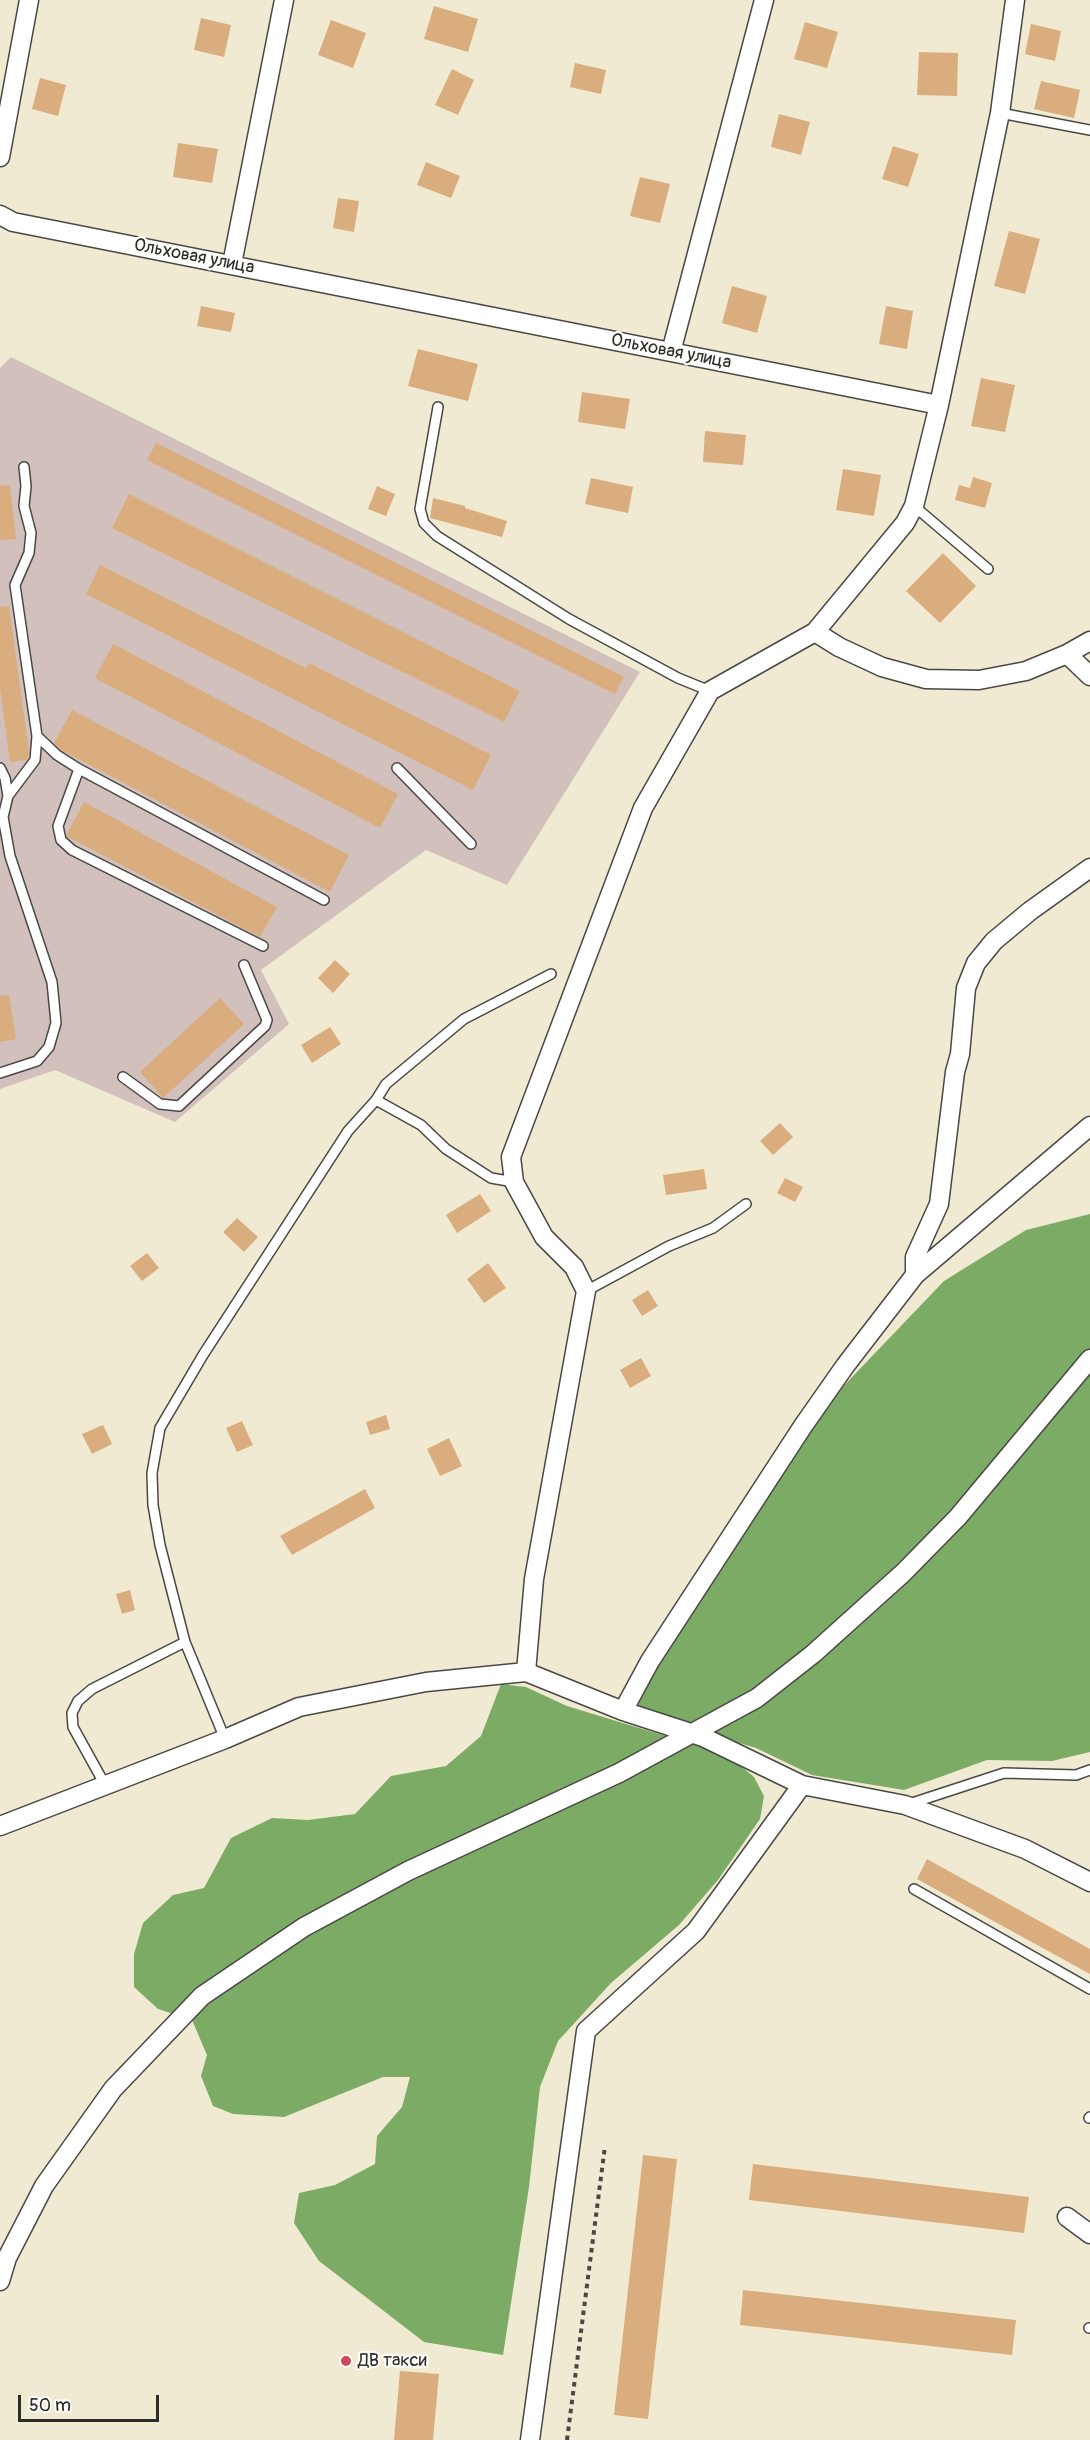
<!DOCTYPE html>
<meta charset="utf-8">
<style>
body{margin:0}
#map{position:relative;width:1090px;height:2440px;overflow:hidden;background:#f1ead3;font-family:Pangolin,sans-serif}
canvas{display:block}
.scale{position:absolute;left:18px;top:2395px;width:141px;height:27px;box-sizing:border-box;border:3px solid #2b2b2b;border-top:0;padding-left:8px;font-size:18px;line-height:21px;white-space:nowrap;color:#2b2b2b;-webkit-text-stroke:4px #fdfcf7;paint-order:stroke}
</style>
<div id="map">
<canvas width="1090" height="2440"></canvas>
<div class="scale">50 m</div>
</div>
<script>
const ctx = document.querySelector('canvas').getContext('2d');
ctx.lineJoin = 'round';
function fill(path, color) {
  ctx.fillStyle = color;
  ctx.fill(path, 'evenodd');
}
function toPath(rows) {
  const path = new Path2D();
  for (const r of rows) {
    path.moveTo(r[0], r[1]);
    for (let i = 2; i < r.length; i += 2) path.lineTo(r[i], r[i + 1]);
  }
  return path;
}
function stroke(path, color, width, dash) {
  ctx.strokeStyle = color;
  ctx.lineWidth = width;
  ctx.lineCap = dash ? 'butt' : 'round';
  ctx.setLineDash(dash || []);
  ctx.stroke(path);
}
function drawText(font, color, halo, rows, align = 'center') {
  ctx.font = font + ' Pangolin,sans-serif';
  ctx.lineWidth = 4.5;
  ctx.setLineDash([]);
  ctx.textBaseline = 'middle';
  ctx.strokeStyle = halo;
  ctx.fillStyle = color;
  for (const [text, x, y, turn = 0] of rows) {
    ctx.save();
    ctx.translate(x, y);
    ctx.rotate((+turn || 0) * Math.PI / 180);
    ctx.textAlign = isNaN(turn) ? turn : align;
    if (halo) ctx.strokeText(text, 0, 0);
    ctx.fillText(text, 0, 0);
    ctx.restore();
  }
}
fill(toPath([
 [11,357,640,672,507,885,426,850,261,970,289,1024,175,1122,55,1070,0,1089,0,368]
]), '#d1c0bc');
fill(toPath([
 [1090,1214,1090,1752,1052,1761,987,1760,904,1790,812,1775,756,1748,625,1709,832,1398,944,1281,1026,1230],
 [501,1684,526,1687,567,1706,708,1749,736,1762,754,1777,764,1796,760,1819,718,1880,679,1925,611,1983,558,2041,540,2087,529,2187,503,2355,424,2342,319,2261,294,2223,299,2193,335,2185,375,2164,377,2136,402,2107,410,2077,383,2077,284,2117,233,2114,213,2106,201,2076,207,2055,192,2020,158,2009,134,1987,134,1954,143,1923,173,1895,204,1888,231,1838,272,1818,308,1820,355,1814,391,1776,446,1766,481,1736]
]), '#7cab65');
fill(toPath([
 [434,6,478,19,468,52,424,39],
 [201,18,231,25,224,57,194,50],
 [331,20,366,33,353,68,318,55],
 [805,22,838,32,827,68,794,59],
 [1031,24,1061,31,1055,61,1025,54],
 [919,52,958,53,957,96,917,95],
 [575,63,606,70,601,94,570,87],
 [452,69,474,80,458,115,435,105],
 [40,78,66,85,58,116,32,109],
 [1041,81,1080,90,1074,118,1034,109],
 [779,114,810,122,801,155,771,147],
 [178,143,218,149,212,183,173,177],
 [893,146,919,154,908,187,882,179],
 [426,162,460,176,451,198,417,185],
 [640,177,670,184,660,223,630,216],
 [338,198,359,201,354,232,333,228],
 [1009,231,1040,239,1025,294,994,286],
 [732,286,767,296,757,333,722,323],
 [201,306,235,313,231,332,197,326],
 [886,306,913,311,907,349,879,344],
 [418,349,478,364,468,401,408,386],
 [981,378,1015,385,1005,432,971,426],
 [582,392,630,399,625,429,578,422],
 [705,431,746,435,743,465,703,462],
 [156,443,624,677,615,694,147,460],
 [843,469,881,475,874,516,836,510],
 [973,477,992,483,985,508,955,500,959,485,970,488],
 [591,478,633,487,628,513,585,504],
 [10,485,16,539,0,540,0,486],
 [377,486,395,494,386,516,368,509],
 [129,494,520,691,504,722,112,528],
 [433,498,465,506,465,508,507,521,502,537,430,518],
 [943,553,976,586,940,623,906,591],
 [100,565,306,668,309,663,491,755,473,790,86,594],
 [9,606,29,751,27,760,10,762,0,688,0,607],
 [113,644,398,794,380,828,95,678],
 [72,710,349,855,330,892,61,750,54,743],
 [84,802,277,907,260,937,68,837,67,834],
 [335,960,350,974,333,993,318,978],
 [9,995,16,1039,0,1042,0,996],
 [220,998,244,1024,163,1098,140,1072],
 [330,1027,341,1044,312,1063,301,1045],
 [780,1123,793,1137,773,1155,760,1141],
 [704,1169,707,1189,666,1195,663,1175],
 [785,1178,803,1187,795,1202,777,1193],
 [480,1194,491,1211,457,1233,446,1215],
 [237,1218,258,1237,244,1252,223,1232],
 [147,1253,159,1268,142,1281,130,1266],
 [488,1263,506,1288,484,1303,467,1279],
 [648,1290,658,1306,642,1316,632,1300],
 [641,1358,651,1376,630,1388,620,1370],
 [386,1415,390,1429,370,1435,366,1422],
 [242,1421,253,1445,237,1452,226,1428],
 [103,1425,112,1444,92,1454,82,1434],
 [449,1438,462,1466,440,1476,427,1449],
 [365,1489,375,1508,292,1555,280,1536],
 [130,1590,135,1610,122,1614,116,1594],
 [927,1859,1090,1949,1090,1974,917,1879],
 [643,2155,677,2159,648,2419,614,2415],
 [753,2164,1029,2197,1024,2233,749,2200],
 [743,2290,1016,2320,1012,2355,740,2325],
 [400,2371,439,2374,433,2440,394,2440]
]), '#daad7e');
const lane = toPath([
 [1000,113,1090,130],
 [438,407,420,509,424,523,437,536,569,619,678,678,710,691],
 [914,506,988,569],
 [37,736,57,755,79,769],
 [0,768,5,778,8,796,3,817,10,856,52,982,56,1023,49,1047,37,1061,0,1073],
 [397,768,471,844],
 [8,796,35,760,37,736,15,585,29,553,31,533,24,506,26,486,24,467],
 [263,946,72,850,61,840,58,826,79,769,324,900],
 [123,1077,160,1104,179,1106,265,1026,267,1020,244,965],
 [376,1100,386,1084,464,1019,551,974],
 [586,1291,669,1246,713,1228,746,1204],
 [225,1739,185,1642,160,1545,153,1505,152,1473,160,1428,203,1355,348,1131,376,1100,421,1125,446,1149,491,1178,514,1182],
 [104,1783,73,1727,72,1713,78,1701,92,1689,185,1642],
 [909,1804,1004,1773,1076,1775,1090,1770],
 [914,1889,1090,1989],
 [1089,2118,1090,2117],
 [1089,2328,1090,2328]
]);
const street = toPath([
 [0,157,29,0],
 [0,215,13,222,939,405,1000,113,1015,0],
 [232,264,284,0],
 [671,352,764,0],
 [939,405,914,506,905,523,815,632,710,691,643,808,511,1157,514,1182,544,1237,574,1267,586,1291,534,1579,526,1672,623,1711,703,1737,802,1785,905,1805,1025,1849,1090,1882],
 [815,632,839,647,882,667,926,679,979,680,1026,671,1067,654,1090,641],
 [1067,654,1090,676],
 [915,1275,915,1257,939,1204,955,1072,960,1054,966,988,976,963,994,941,1030,911,1090,868],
 [623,1711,650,1661,803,1426,845,1366,915,1275,1090,1126],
 [0,1826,225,1739,299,1707,426,1682,526,1672],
 [1067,2217,1090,2234],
 [0,2281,7,2258,44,2186,113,2089,202,1996,304,1927,408,1871,619,1773,757,1698,813,1654,903,1573,958,1517,1090,1359],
 [530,2440,586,2031,696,1931,802,1785]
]);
stroke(lane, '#494844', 12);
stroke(street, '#494844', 21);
stroke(toPath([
 [567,2440,605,2146]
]), '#494844', 4, [4.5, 4.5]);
stroke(lane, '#fff', 9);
stroke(street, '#fff', 18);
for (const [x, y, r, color] of [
 [346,2361,6,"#d1495b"]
]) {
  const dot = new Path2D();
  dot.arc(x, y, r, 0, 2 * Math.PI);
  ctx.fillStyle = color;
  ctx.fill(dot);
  stroke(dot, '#fdfcf7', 2);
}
drawText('18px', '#2b2b2b', '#fdfcf7', [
 ["Ольховая улица",194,257,11],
 ["Ольховая улица",671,352,11]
]);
drawText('18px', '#2b2b2b', '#fdfcf7', [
 ["ДВ такси",358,2361]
], 'left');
</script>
